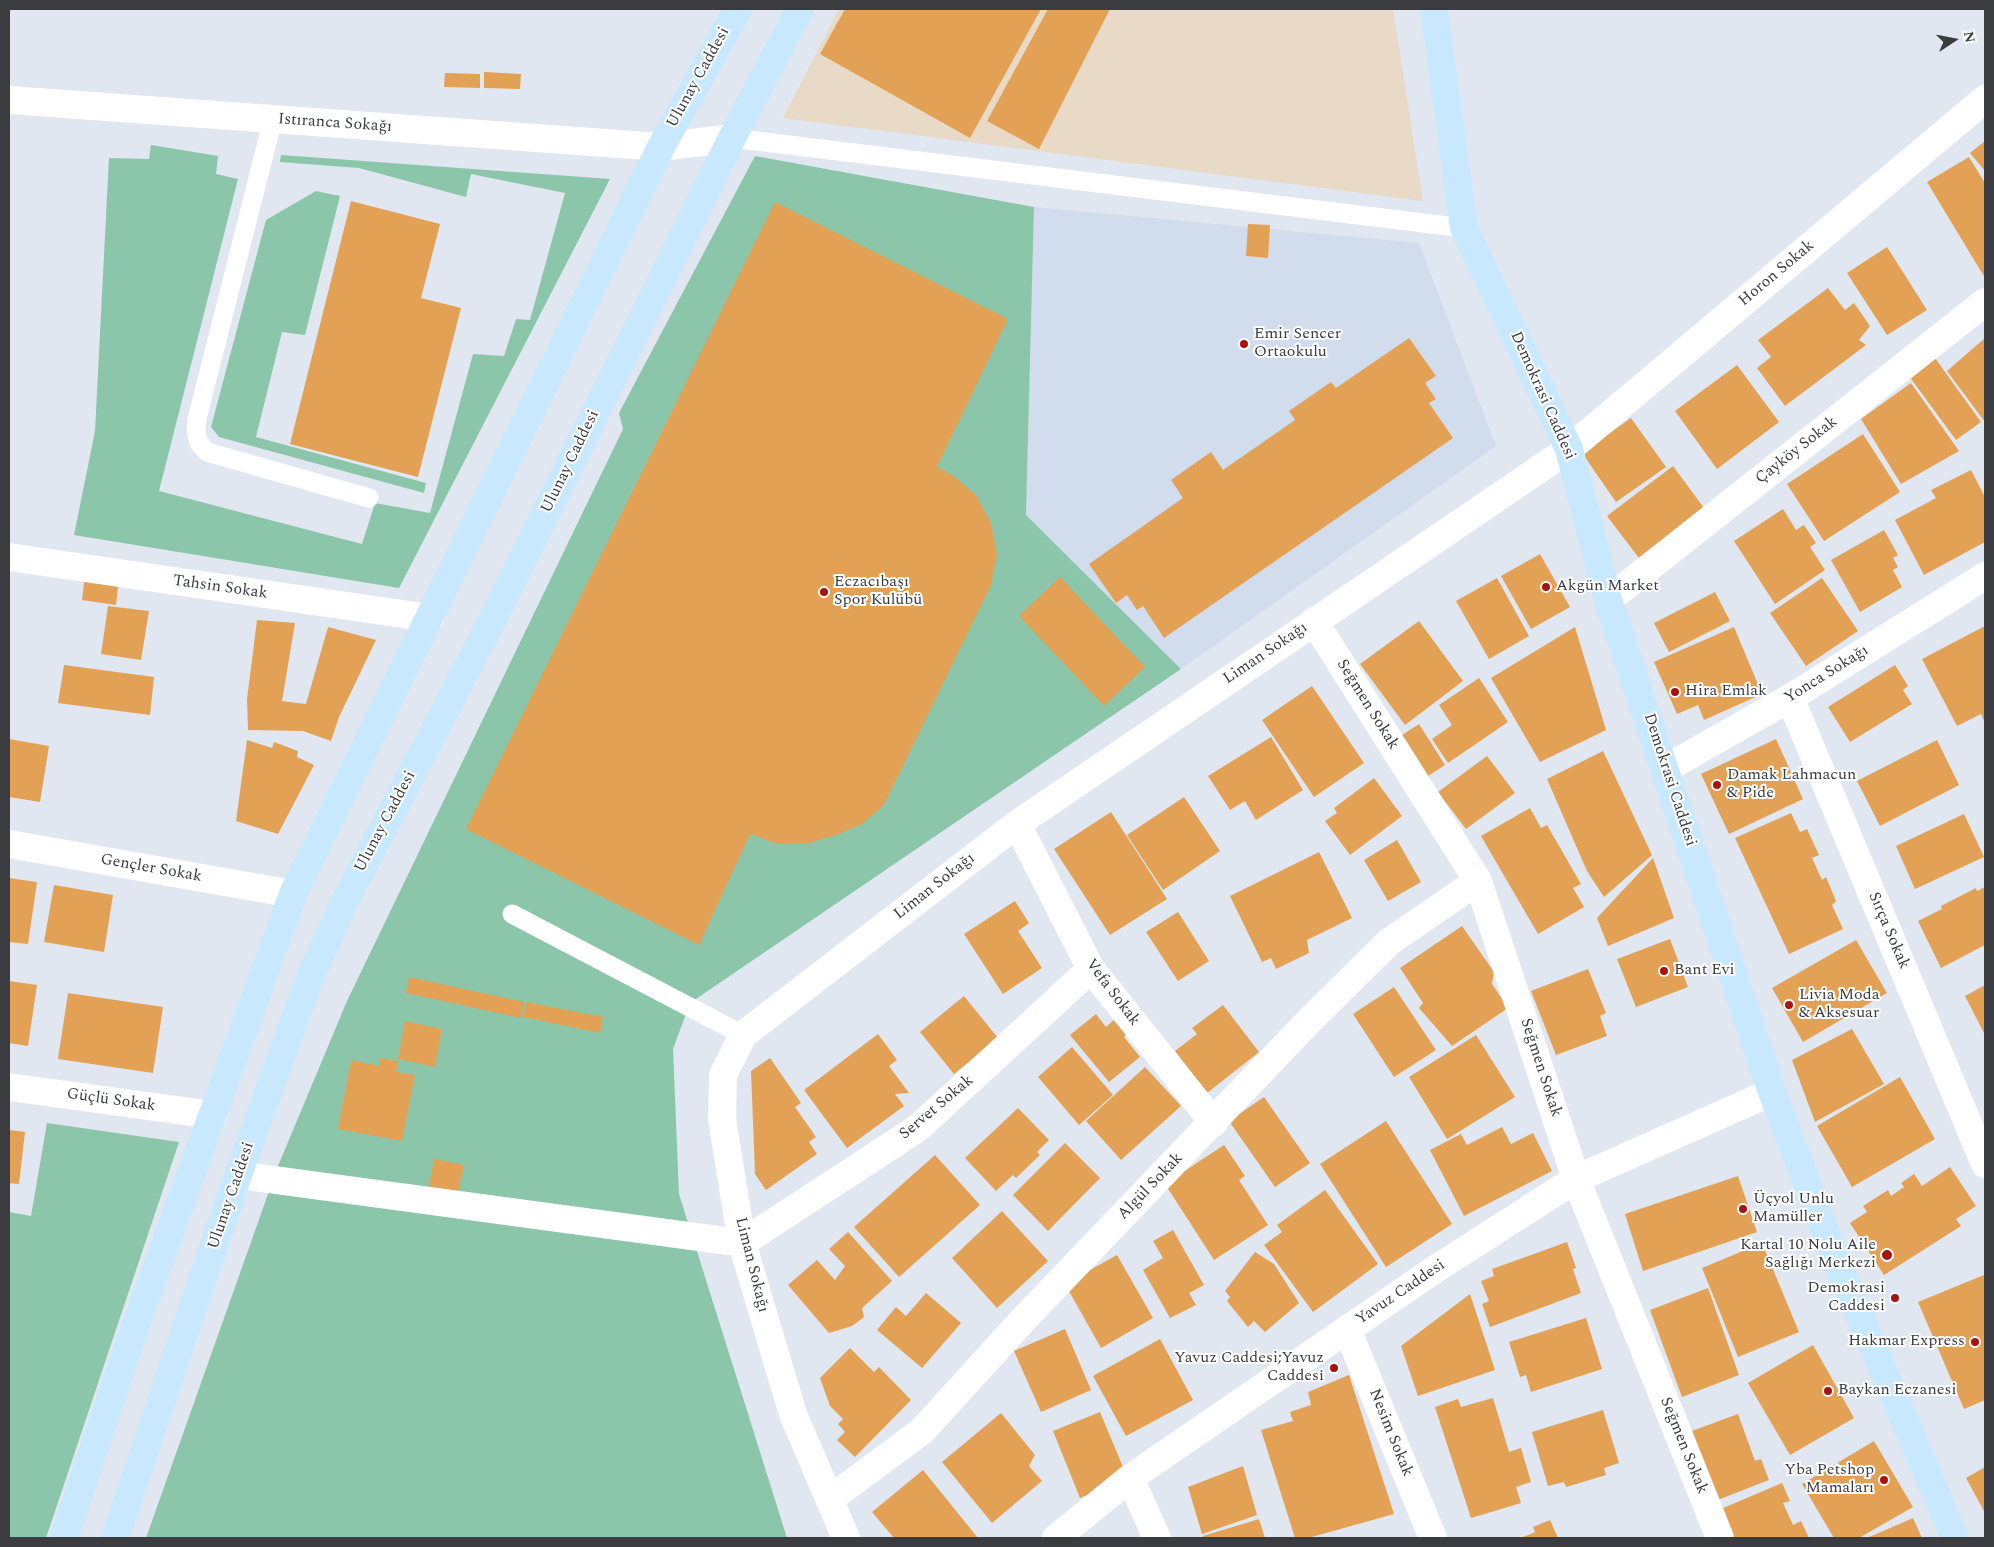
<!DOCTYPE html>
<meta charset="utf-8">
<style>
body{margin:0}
#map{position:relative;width:1994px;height:1547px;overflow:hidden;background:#e0e7f0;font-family:Spectral,serif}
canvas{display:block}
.frame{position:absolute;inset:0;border:10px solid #3a3c40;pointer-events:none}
.north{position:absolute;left:1929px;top:15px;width:50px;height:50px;-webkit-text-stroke:4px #fff;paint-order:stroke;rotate:79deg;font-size:14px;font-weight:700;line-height:20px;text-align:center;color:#3a3c40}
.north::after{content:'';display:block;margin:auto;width:18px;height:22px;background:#3a3c40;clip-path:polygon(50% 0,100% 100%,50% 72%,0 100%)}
</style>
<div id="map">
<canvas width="1994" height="1547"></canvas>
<div class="frame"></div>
<div class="north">N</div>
</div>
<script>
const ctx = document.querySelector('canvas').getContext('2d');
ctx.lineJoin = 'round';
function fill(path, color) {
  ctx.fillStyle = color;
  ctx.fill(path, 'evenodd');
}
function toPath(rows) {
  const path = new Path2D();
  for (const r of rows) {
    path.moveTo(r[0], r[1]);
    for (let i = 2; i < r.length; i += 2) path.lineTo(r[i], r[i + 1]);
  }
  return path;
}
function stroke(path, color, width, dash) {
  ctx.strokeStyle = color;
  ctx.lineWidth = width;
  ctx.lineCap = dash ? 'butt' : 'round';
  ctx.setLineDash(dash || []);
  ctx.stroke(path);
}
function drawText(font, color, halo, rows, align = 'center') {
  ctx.font = font + ' Spectral,serif';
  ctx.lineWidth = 4;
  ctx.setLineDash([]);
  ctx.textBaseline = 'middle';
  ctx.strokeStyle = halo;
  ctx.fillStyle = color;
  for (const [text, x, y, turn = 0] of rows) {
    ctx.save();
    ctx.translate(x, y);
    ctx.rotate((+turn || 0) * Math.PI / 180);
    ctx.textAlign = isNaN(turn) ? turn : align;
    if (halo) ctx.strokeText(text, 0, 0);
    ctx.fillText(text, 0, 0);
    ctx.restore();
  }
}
fill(toPath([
 [839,9,1393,9,1423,201,783,118]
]), '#e8dac7');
fill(toPath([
 [1034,207,1419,243,1496,446,1181,669,1026,515]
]), '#d1ddec');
fill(toPath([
 [151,145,218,156,216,174,238,179,159,491,362,544,375,503,430,513,473,354,504,356,516,319,530,320,565,193,471,174,466,197,359,168,280,162,281,155,610,179,399,588,74,535,95,431,109,158,149,159],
 [755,156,1034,207,1026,515,1181,669,690,1003,673,1049,679,1194,787,1538,146,1538,278,1166,347,1001,623,429,619,413],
 [316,191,340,196,305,335,282,332,256,437,426,483,424,493,219,437,211,427,266,220],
 [47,1123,179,1142,46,1538,9,1538,9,1212,31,1216]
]), '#8bc6aa');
fill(toPath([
 [845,9,1041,9,970,138,820,54],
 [1048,9,1110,9,1039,149,987,121],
 [484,72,521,74,520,89,484,88],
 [445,73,480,74,480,88,444,87],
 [1985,141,1985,171,1970,153],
 [1969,157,1985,183,1985,278,1927,182],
 [351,201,440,224,421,298,461,308,418,477,290,444],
 [775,202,1008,319,937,467,952,475,976,495,991,523,997,554,991,585,884,805,862,824,836,835,808,843,778,844,750,834,699,945,466,829],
 [1248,224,1270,225,1268,258,1246,256],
 [1887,247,1927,310,1887,335,1847,273],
 [1828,288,1845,310,1854,303,1870,326,1859,340,1866,345,1785,406,1757,368,1771,357,1758,340],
 [1409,338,1436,376,1425,383,1436,399,1429,403,1453,438,1164,638,1143,606,1137,610,1127,595,1116,603,1089,564,1183,498,1171,480,1211,452,1223,470,1295,420,1289,411,1331,382,1336,388],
 [1985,338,1985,422,1947,371],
 [1935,358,1981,422,1956,440,1909,376],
 [1737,365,1779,422,1717,469,1675,411],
 [1911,383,1959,451,1901,484,1861,419],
 [1631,418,1666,467,1616,502,1582,453],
 [1863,434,1900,492,1824,541,1787,484],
 [1673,466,1704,508,1639,558,1607,516],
 [1971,470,1985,497,1985,542,1924,575,1895,520,1936,498,1931,490],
 [1783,509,1796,530,1804,525,1816,543,1810,547,1825,570,1775,604,1734,541],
 [1884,530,1898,555,1893,558,1898,567,1893,570,1902,587,1860,612,1831,560],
 [1540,554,1570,607,1531,629,1501,576],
 [85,574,119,579,116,605,82,600],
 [1060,577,1145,667,1104,706,1019,616],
 [1497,578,1529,636,1489,659,1456,601],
 [1822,578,1858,631,1806,666,1770,613],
 [1715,592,1730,621,1669,652,1654,623],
 [108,606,149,611,141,660,101,654],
 [257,620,295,623,282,701,306,704,328,627,376,640,339,717,331,741,303,731,248,730,247,699],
 [1419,621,1463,681,1405,725,1360,664],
 [1985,626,1985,723,1981,714,1957,726,1922,659],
 [1575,627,1606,730,1540,762,1491,678],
 [1734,627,1762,694,1704,720,1698,705,1677,714,1654,662],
 [64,665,154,677,150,715,58,703],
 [1895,665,1908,686,1903,690,1912,704,1850,742,1828,707],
 [1479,678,1508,722,1448,763,1432,739,1452,725,1439,705],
 [1312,686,1364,763,1314,797,1262,720],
 [1419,724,1445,765,1428,776,1402,735],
 [1271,737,1303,790,1256,820,1245,801,1230,810,1208,776],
 [9,739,49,746,40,802,9,797],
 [1776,739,1803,799,1729,834,1701,774],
 [247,740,272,748,274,742,298,751,297,757,314,765,278,834,236,821],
 [1937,740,1959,785,1880,826,1857,781],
 [1603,751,1652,855,1604,897,1587,871,1547,779],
 [1487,756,1515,793,1466,829,1438,792],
 [1374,778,1402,816,1350,855,1325,821,1337,813,1334,808],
 [1184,797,1220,851,1163,890,1127,835],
 [1530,808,1541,828,1547,825,1581,884,1573,888,1584,907,1538,934,1481,836],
 [1111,812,1167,899,1110,935,1054,849],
 [1791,813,1800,832,1807,829,1819,855,1812,858,1822,880,1826,877,1836,901,1832,905,1843,929,1789,954,1735,838],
 [1964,814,1984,857,1915,889,1896,846],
 [1397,840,1421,882,1388,901,1364,860],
 [1319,852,1352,918,1307,940,1309,953,1276,969,1271,958,1262,962,1230,896],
 [1653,858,1674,918,1608,946,1597,918],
 [9,878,37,882,28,944,9,942],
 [54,885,113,895,104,952,44,942],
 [1985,887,1985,945,1941,968,1918,921,1942,909,1941,906,1976,888,1977,891],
 [1015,901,1029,923,1018,931,1042,968,1003,994,964,934],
 [1178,912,1209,961,1178,981,1146,932],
 [1462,926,1494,972,1492,984,1508,1008,1452,1046,1419,1008,1423,1003,1400,968],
 [1670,939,1688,987,1636,1007,1617,959],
 [1856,940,1887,993,1803,1042,1772,988],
 [1588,969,1606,1013,1600,1016,1607,1036,1556,1055,1531,991],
 [409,977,524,1002,521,1018,406,993],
 [9,981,37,985,28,1046,9,1043],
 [1985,985,1985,1035,1965,996],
 [1394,987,1436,1050,1394,1077,1353,1014],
 [68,993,163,1007,153,1073,58,1059],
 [964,996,998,1038,954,1074,920,1032],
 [526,1002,603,1017,600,1033,523,1017],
 [1223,1005,1259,1052,1207,1093,1175,1051,1197,1034,1192,1028],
 [1096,1014,1106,1027,1116,1018,1128,1033,1124,1037,1140,1057,1109,1082,1070,1035],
 [405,1021,442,1029,435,1067,398,1059],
 [1852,1029,1884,1084,1815,1122,1792,1060],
 [878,1034,897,1060,889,1066,909,1093,895,1094,904,1106,847,1148,804,1090],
 [1476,1035,1515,1097,1447,1139,1409,1077],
 [1072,1047,1113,1095,1079,1125,1038,1077],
 [380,1058,398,1061,396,1072,415,1075,402,1141,338,1129,351,1060,379,1066],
 [770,1058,801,1103,795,1107,816,1137,809,1142,817,1154,766,1190,755,1174,751,1071],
 [1145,1067,1181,1106,1121,1160,1086,1121],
 [1900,1077,1935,1139,1852,1187,1817,1126],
 [1264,1097,1310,1163,1275,1187,1229,1121],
 [1018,1108,1049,1140,1037,1152,1040,1155,1016,1178,1013,1175,996,1191,965,1158],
 [1386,1121,1452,1224,1386,1267,1320,1164],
 [1502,1127,1511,1144,1533,1133,1552,1171,1464,1216,1430,1150,1461,1134,1467,1145],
 [9,1130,25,1132,19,1184,9,1183],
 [1065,1143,1100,1178,1048,1231,1013,1195],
 [1224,1145,1245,1176,1239,1180,1268,1225,1214,1260,1165,1184],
 [935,1155,980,1205,899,1277,854,1227],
 [434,1159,464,1165,458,1192,429,1186],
 [1950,1167,1976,1206,1956,1219,1961,1226,1884,1275,1850,1223,1867,1212,1863,1206,1888,1190,1891,1196,1904,1187,1901,1183,1914,1174,1922,1186],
 [1738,1176,1757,1232,1643,1271,1625,1214],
 [1325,1190,1378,1264,1313,1312,1264,1245,1282,1232,1277,1225],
 [1002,1211,1048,1261,997,1308,952,1258],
 [1173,1230,1204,1285,1189,1293,1196,1305,1170,1318,1143,1270,1163,1258,1153,1241],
 [848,1232,892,1281,862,1308,864,1317,852,1326,829,1333,788,1285,817,1260,835,1280,845,1266,829,1249],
 [1567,1242,1576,1268,1573,1269,1581,1293,1490,1327,1482,1304,1489,1301,1481,1281,1494,1276,1492,1269],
 [1762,1243,1799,1332,1738,1357,1702,1268],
 [1255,1252,1274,1264,1299,1303,1265,1332,1254,1321,1248,1327,1227,1301,1230,1297,1225,1291],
 [1117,1255,1153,1318,1101,1348,1065,1284],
 [1984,1275,1985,1400,1964,1409,1918,1302],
 [1708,1288,1739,1375,1682,1397,1650,1310],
 [926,1293,961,1323,922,1368,877,1330,896,1307,906,1316],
 [1470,1294,1495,1370,1418,1396,1401,1346],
 [1586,1318,1602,1369,1531,1392,1526,1375,1520,1377,1509,1342],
 [1065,1329,1091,1390,1041,1412,1014,1351],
 [1160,1339,1193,1400,1126,1436,1093,1376],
 [1813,1345,1854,1418,1790,1455,1748,1383],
 [850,1348,874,1372,879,1367,911,1400,855,1457,837,1440,845,1432,838,1424,843,1419,830,1406,820,1378],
 [1349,1375,1394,1514,1308,1538,1295,1538,1261,1430,1293,1421,1290,1412,1311,1405,1308,1392],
 [1493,1398,1509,1452,1521,1448,1531,1482,1516,1487,1521,1503,1471,1518,1435,1407,1458,1399,1461,1407],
 [1603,1410,1619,1463,1604,1468,1606,1475,1566,1487,1564,1482,1548,1486,1532,1432],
 [1100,1412,1128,1479,1080,1498,1053,1431],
 [1001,1413,1035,1455,1029,1466,1042,1481,992,1523,942,1462],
 [1738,1414,1755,1461,1761,1459,1769,1480,1715,1501,1689,1432],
 [1874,1441,1913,1507,1859,1538,1834,1538,1802,1484],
 [1243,1466,1257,1515,1202,1534,1188,1487],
 [1985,1467,1985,1513,1966,1478],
 [923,1470,978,1538,894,1538,872,1512],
 [1782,1483,1790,1501,1783,1503,1793,1525,1801,1521,1809,1538,1728,1538,1716,1511],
 [1913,1518,1922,1538,1867,1538],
 [1259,1519,1265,1538,1204,1538,1203,1536],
 [1550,1520,1558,1538,1521,1538,1535,1532,1533,1527]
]), '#e2a155');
stroke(toPath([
 [273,119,197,419,196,431,199,443,207,452,369,498],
 [732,138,1464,228],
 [512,914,743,1035]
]), '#fff', 19);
stroke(toPath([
 [9,100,661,147,732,138],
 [9,557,430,618],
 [1608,600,1985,302],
 [1314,621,1478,881,1576,1179,1720,1538],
 [1790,698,1985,1164],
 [1665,769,1790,698,1985,576],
 [1017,824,1091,969,1214,1123],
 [9,844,293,894],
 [9,1087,213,1115],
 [238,1175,742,1243,918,1128,1091,969],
 [1347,1329,1433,1538],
 [1130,1478,1157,1538],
 [830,1499,922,1431,1022,1321,1309,1021,1389,942,1478,881],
 [846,1538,793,1414,742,1243,722,1119,723,1075,743,1035,1017,824,1569,449,1985,99],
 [1056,1538,1130,1478,1434,1270,1576,1179,1772,1092]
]), '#fff', 28);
stroke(toPath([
 [1434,9,1464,228,1569,449,1608,600,1772,1092,1838,1265,1955,1538],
 [64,1538,130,1341,293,894,661,147,738,9],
 [115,1538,238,1175,309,980,344,903,495,615,732,138,800,9]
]), '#c8e9fd', 28);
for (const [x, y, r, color] of [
 [1244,344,5,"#a7130f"],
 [1546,587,5,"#a7130f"],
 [824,592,5,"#a7130f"],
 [1675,692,5,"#a7130f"],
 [1717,785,5,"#a7130f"],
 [1664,971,5,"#a7130f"],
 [1789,1005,5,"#a7130f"],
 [1743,1209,5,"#a7130f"],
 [1887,1255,6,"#a7130f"],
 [1895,1298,5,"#a7130f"],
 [1975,1342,5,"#a7130f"],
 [1334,1368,5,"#a7130f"],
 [1828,1391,5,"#a7130f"],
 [1884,1480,5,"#a7130f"]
]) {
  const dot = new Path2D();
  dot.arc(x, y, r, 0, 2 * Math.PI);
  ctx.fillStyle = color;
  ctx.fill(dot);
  stroke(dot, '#fff', 2);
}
drawText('16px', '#3a3c40', '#fff', [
 ["Ulunay Caddesi",699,78,-61],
 ["Istıranca Sokağı",335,124,4],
 ["Horon Sokak",1777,274,-40],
 ["Demokrasi Caddesi",1542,396,66],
 ["Çayköy Sokak",1797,451,-38],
 ["Ulunay Caddesi",571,462,-64],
 ["Tahsin Sokak",220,588,8],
 ["Liman Sokağı",1266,654,-34],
 ["Yonca Sokağı",1827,675,-32],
 ["Seğmen Sokak",1367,705,58],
 ["Demokrasi Caddesi",1669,780,72],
 ["Ulunay Caddesi",386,822,-62],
 ["Gençler Sokak",151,869,10],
 ["Liman Sokağı",935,887,-38],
 ["Sırça Sokak",1888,931,67],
 ["Vefa Sokak",1112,993,53],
 ["Seğmen Sokak",1540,1068,72],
 ["Güçlü Sokak",111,1101,8],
 ["Servet Sokak",937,1108,-40],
 ["Algül Sokak",1151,1187,-46],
 ["Ulunay Caddesi",232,1196,-71],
 ["Liman Sokağı",751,1265,76],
 ["Yavuz Caddesi",1401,1293,-34],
 ["Nesim Sokak",1390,1433,68],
 ["Seğmen Sokak",1683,1446,68]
]);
drawText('16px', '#3a3c40', '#fff', [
 ["Emir Sencer",1254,335],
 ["Ortaokulu",1254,353],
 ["Eczacıbaşı",834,583],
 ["Spor Kulübü",834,601],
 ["Akgün Market",1556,587],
 ["Hira Emlak",1685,692],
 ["Damak Lahmacun",1727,776],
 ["& Pide",1727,794],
 ["Bant Evi",1674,971],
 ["Livia Moda",1799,996],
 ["& Aksesuar",1799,1014],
 ["Üçyol Unlu",1753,1200],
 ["Mamüller",1753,1218],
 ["Kartal 10 Nolu Aile",1876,1246,"right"],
 ["Sağlığı Merkezi",1876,1264,"right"],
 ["Demokrasi",1885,1289,"right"],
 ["Caddesi",1885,1307,"right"],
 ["Hakmar Express",1965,1342,"right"],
 ["Yavuz Caddesi;Yavuz",1324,1359,"right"],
 ["Caddesi̇",1324,1377,"right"],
 ["Baykan Eczanesi",1838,1391],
 ["Yba Petshop",1874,1471,"right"],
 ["Mamaları",1874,1489,"right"]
], 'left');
</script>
